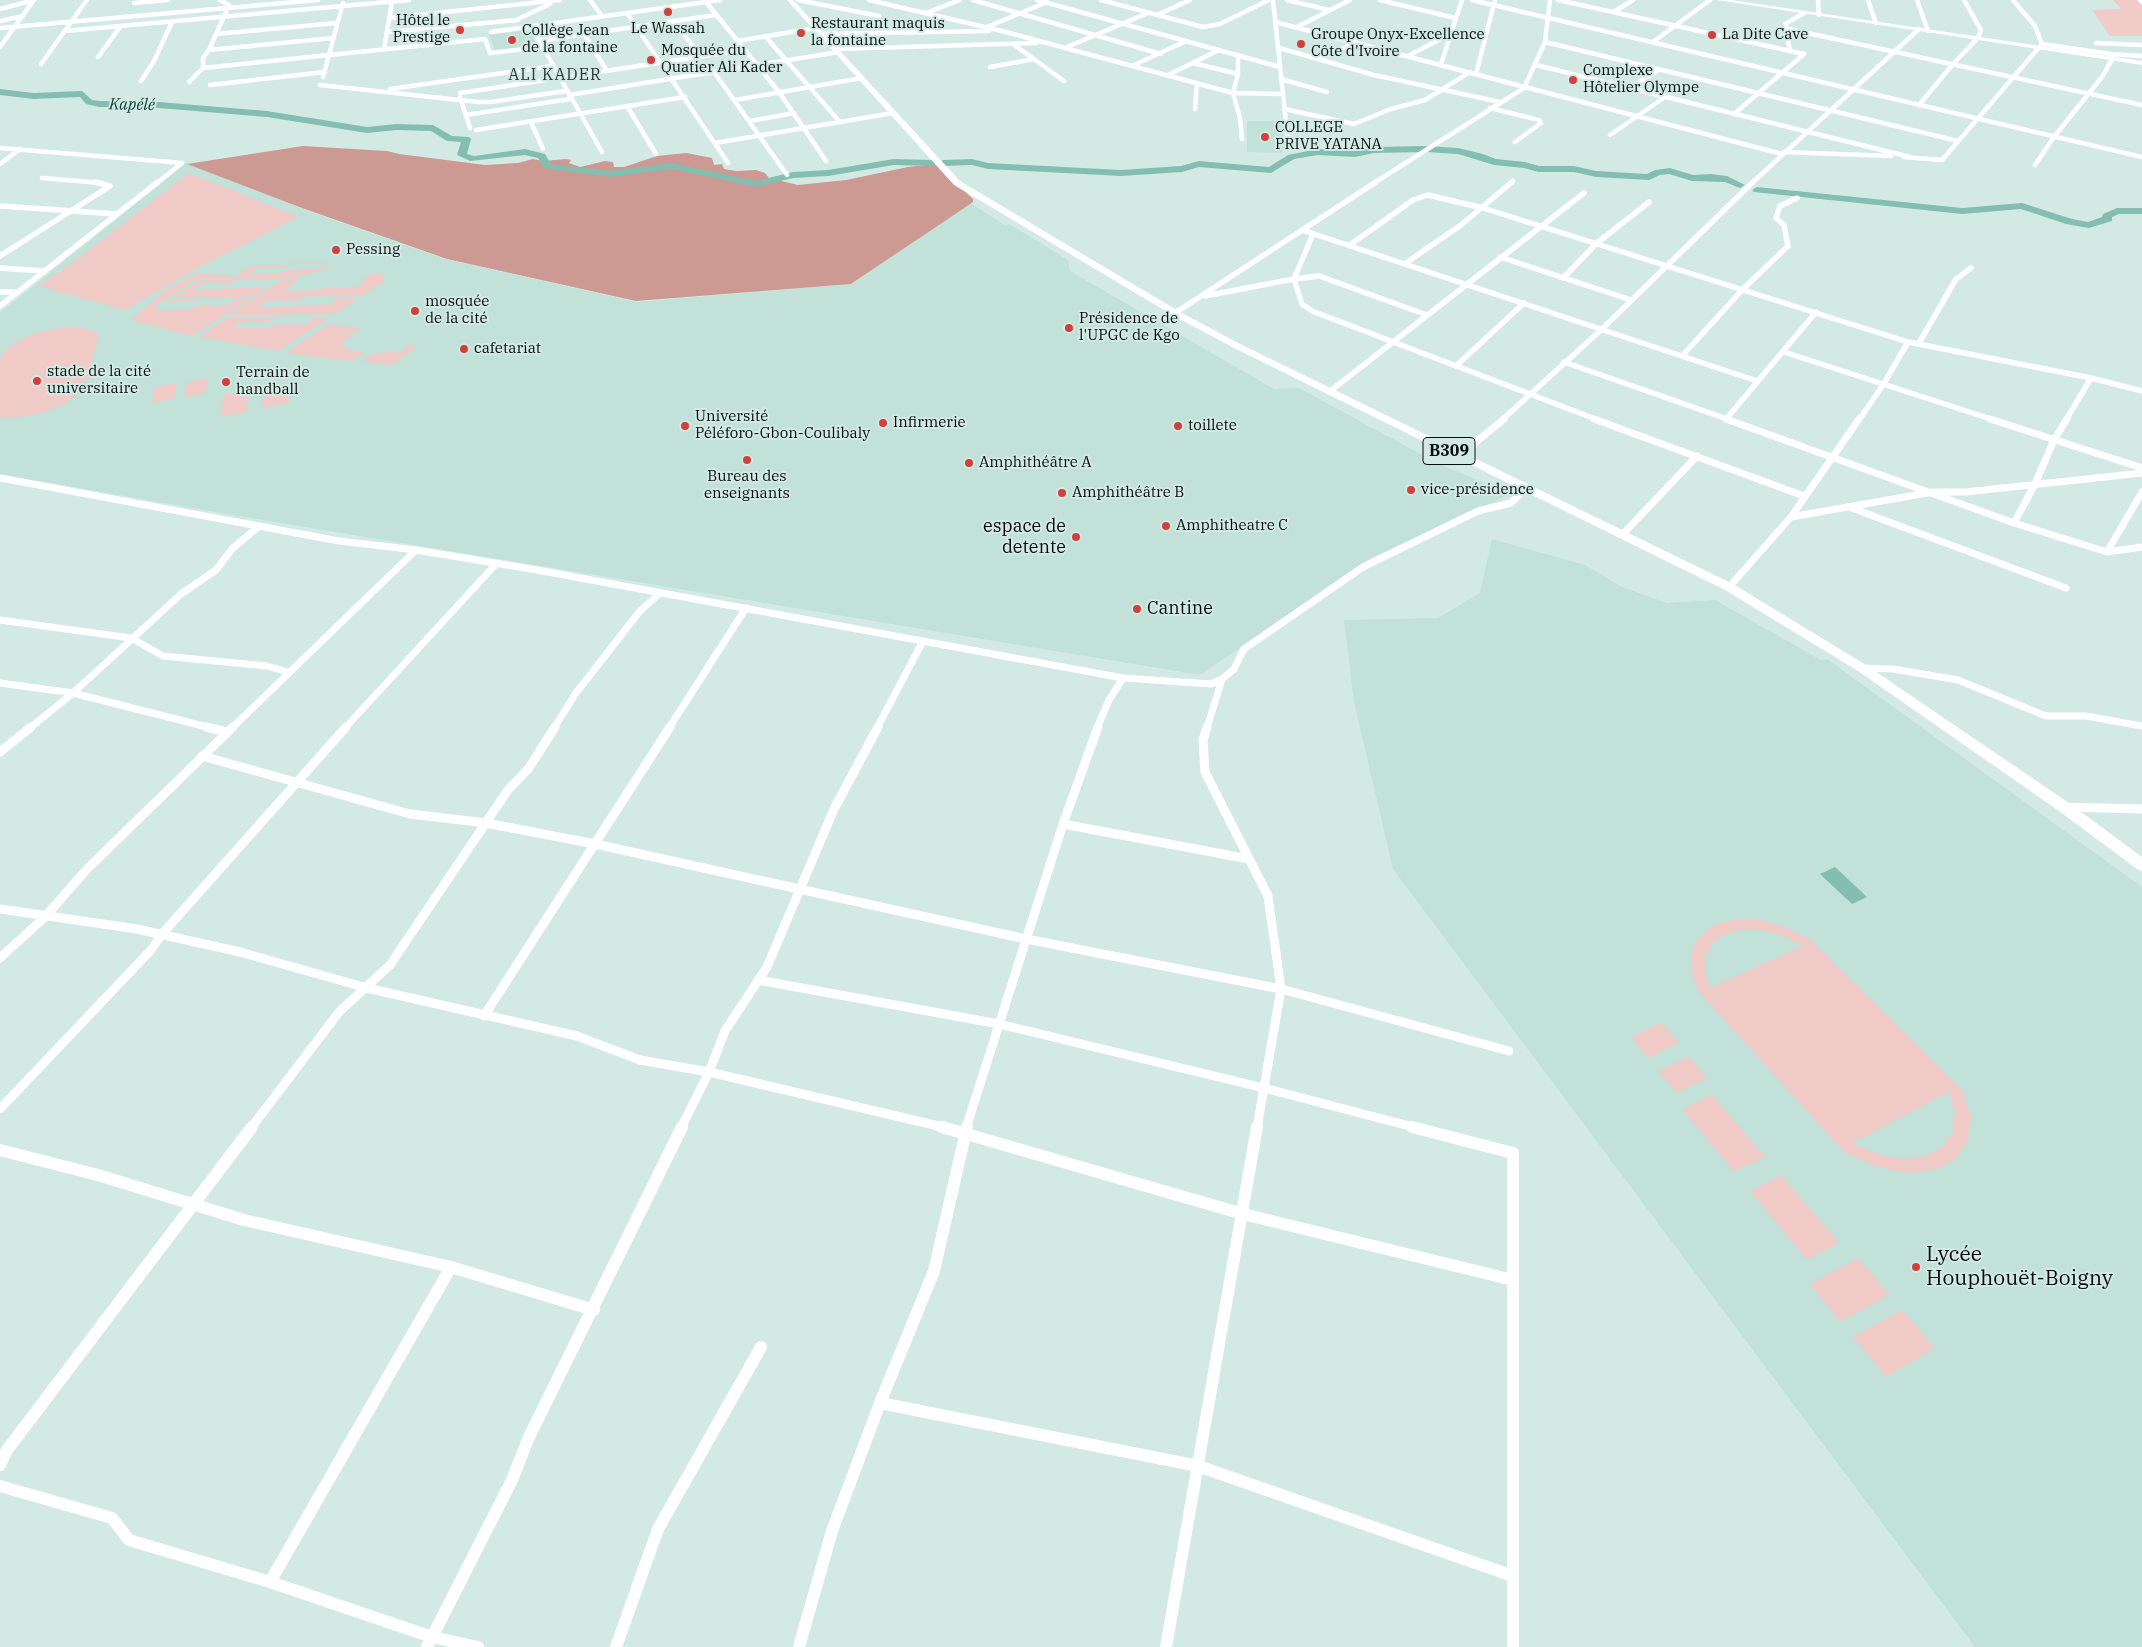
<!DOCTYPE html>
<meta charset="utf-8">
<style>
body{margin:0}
canvas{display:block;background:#d3eae4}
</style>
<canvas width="2142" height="1647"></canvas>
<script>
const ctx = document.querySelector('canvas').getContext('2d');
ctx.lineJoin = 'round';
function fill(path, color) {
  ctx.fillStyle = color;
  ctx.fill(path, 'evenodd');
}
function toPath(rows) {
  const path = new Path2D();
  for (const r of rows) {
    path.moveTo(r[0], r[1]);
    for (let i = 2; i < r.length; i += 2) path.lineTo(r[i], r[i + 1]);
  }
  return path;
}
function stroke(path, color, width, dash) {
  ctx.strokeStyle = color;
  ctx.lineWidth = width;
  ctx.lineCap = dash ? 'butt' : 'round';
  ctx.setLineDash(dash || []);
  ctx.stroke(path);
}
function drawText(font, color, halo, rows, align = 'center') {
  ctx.font = font + ' "IBM Plex Serif",serif';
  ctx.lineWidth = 4;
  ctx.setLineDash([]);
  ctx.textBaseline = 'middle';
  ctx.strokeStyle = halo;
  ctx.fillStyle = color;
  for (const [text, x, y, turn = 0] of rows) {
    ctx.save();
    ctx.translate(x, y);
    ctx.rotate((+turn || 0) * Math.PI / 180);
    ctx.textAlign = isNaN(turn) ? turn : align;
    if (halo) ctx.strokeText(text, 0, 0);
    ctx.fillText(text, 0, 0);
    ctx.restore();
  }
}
fill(toPath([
 [529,30,537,45,495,51,489,35],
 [1247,121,1285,121,1282,153,1247,152],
 [186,163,311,212,445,259,637,302,852,284,970,203,1005,225,1009,224,1068,260,1070,271,1274,389,1299,388,1437,463,1510,494,1371,558,1200,675,221,513,0,474,0,313],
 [1492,539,1585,565,1622,587,1667,603,1715,600,1821,660,1827,659,2142,887,2142,1647,1975,1647,1393,869,1354,702,1344,620,1438,618,1480,593]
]), '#c1e1d9');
fill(toPath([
 [2113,0,2137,0,2142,3,2142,36,2110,36,2092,10,2121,9],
 [189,173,299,217,198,268,125,310,39,286,76,260],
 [314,262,329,263,322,271,313,273,282,279,238,280,231,284,199,284,193,290,267,287,252,297,173,298,196,281,232,280,250,266,288,265,290,263],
 [293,264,325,264,320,270,290,270,282,273,250,274,255,268,286,267],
 [198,273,234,276,229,279,195,279,167,299,197,299,194,301,161,302,154,309,189,309,198,305,230,305,235,299,250,299,192,336,131,320,166,290],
 [378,273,383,274,384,281,362,296,255,297,283,280,301,277,285,291,318,290,326,287,358,287,368,275],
 [255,298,303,298,296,301,265,301,259,308,332,304,337,298,358,299,335,314,228,315],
 [311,317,279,318,271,321,238,322,233,328,267,328,276,325,308,324,312,319,311,317,330,317,278,351,199,337,227,318],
 [329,324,360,328,340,345,350,347,346,350,365,352,352,361,286,353],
 [73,327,92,330,99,336,83,391,64,404,43,413,20,417,0,418,0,361,4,351,17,342,34,334,54,329],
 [409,345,417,346,393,365,363,362,373,353,384,353,386,351,402,351],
 [208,378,206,393,184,397,187,382],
 [290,382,289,403,262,408,264,387],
 [177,383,174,399,152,403,155,387],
 [249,390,247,412,221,417,223,395],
 [1736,919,1760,920,1785,927,1810,939,1963,1091,1971,1118,1968,1141,1956,1159,1936,1170,1909,1173,1878,1167,1845,1153,1698,991,1691,969,1692,950,1701,935,1716,924],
 [1742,930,1762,930,1783,936,1803,946,1710,988,1705,971,1706,956,1713,943,1726,934],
 [1949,1092,1955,1113,1953,1132,1943,1147,1925,1156,1903,1159,1877,1154,1852,1143],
 [1661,1023,1679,1043,1648,1058,1631,1037],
 [1689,1057,1707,1078,1677,1093,1658,1071],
 [1712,1095,1765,1157,1734,1172,1682,1109],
 [1781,1175,1839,1243,1807,1260,1750,1191],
 [1858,1258,1889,1295,1840,1322,1810,1284],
 [1902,1310,1935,1348,1886,1377,1853,1337]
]), '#f1cbc7');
fill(toPath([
 [303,146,387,151,399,154,485,165,518,163,533,159,543,161,566,159,571,160,569,163,580,167,605,161,613,162,614,167,624,167,657,156,686,153,712,158,714,165,722,164,724,169,736,171,756,170,765,173,769,178,798,185,846,180,908,167,935,164,973,199,973,202,851,284,636,301,447,259,302,208,187,164]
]), '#cd9993');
fill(toPath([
 [1835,867,1867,897,1852,904,1820,874]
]), '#84beb0');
fill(toPath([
 [0,89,34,93,82,91,92,100,99,101,159,102,267,111,367,127,396,124,433,125,452,136,469,137,471,139,467,154,474,156,525,149,545,154,551,164,610,171,672,163,756,181,793,172,828,170,894,159,933,160,938,163,933,166,894,165,828,176,793,178,756,187,672,169,610,177,544,168,538,158,525,155,470,161,457,155,461,142,447,141,431,131,396,130,367,133,267,117,159,108,99,107,86,104,80,97,34,99,0,95,0,89],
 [1426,146,1458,148,1483,154,1496,159,1525,162,1539,166,1574,166,1596,171,1647,174,1655,170,1670,168,1693,175,1711,174,1727,176,1745,185,1740,188,1725,182,1692,181,1669,174,1660,175,1649,180,1596,177,1574,172,1538,172,1524,168,1494,165,1458,154,1426,152,1374,153,1355,157,1318,155,1294,159,1271,173,1199,167,1182,172,1121,176,988,169,972,165,943,166,938,163,943,160,972,159,988,163,1121,170,1181,166,1199,161,1269,167,1288,155,1318,149,1355,151,1374,147,1426,146],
 [1757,187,1962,208,2022,203,2072,219,2088,222,2102,217,2103,214,2117,208,2142,208,2142,214,2119,214,2112,217,2112,221,2089,228,2066,224,2021,209,1962,214,1754,192,1752,190,1757,187]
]), '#84beb0');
stroke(toPath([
 [590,0,602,16],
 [798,0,879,16],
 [869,0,1002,31,1233,93,1282,94],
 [973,0,1161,54],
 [1037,0,1280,67],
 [1101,0,1203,27,1220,24,1269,0],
 [1273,0,1288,141],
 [1287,0,1329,10],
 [1380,0,1455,18],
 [1472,0,2142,157],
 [1558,0,1804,54],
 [1818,0,1819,15],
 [1868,0,1876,23],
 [1917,0,1928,31],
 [2140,0,2142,2],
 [706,2,779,92,826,161],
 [134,3,168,0],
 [0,9,34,0],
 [1614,12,1633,0],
 [627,13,728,163],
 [926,13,960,0],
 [1157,15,1190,0],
 [389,18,560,0],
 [0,21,23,16],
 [514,21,550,4],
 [673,21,702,57],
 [1275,22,1782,154],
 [531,26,602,152],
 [987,27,1047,2],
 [1297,27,1350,0],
 [0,28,318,0],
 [1784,28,2142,105],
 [65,31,409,0],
 [387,32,518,20],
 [491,32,720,0],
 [216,34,337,23],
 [584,34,607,71],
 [822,34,989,31],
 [765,36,839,121],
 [539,41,716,15],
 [737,41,816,28],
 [1545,42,1958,141],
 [1653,42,1710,0],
 [2096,43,2142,45],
 [1013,44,1064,81],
 [2042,44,2111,54,2142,56],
 [0,47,34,0],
 [1067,47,1148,13],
 [1279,48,1374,75,1500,102],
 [384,49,392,2],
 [835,49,1037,43],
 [209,50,333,38],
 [1790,51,1785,24,1804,13],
 [1238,55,1238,74,1233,93,1240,118,1242,139],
 [1408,56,1450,34],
 [98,57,120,27],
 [1319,59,1357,42],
 [1193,63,1238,74],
 [41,64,87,0],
 [1441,64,1462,0],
 [1536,65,1910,157],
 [1132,66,1186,41],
 [990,67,1034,59],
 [203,68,485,39,490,53,542,47],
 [714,72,787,175],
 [1476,74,1495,0],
 [1168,75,1219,50],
 [323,77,343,3],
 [1281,79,1327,92],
 [141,81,154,61,172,22],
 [189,82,203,68,203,58,209,50,229,5,220,0],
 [210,85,325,72],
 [320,85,478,102,491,102,566,91],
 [1630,88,1660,69],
 [390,89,553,66],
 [460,93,744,50],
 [569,95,839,52],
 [460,97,470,128],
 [735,100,862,78],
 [1919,105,1953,64,1978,38,1981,30,1964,0],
 [627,106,656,154],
 [1490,108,1539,120,1541,123,1515,142],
 [1195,109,1197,83],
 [1284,109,1354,124,1391,109,1425,100,1470,72],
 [1734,114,1804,54],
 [466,115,570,99],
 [750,121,794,113],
 [531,122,543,149],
 [476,130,685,97],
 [1610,135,1665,97],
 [715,143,893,113],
 [0,148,182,163],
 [1784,152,1891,156],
 [1904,157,1942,160,2042,44,2035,26,2013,0],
 [0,164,20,149],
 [2035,165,2054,137,2102,77,2113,58],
 [42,178,101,183],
 [157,183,182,163],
 [1374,183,1524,88,1545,42,1550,0],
 [1511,183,1513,181],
 [1752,183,1919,29]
]), '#fff', 4.5);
stroke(toPath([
 [0,206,116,214],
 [1302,230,1757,381],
 [1350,245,1413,200,1428,195,1483,208,1908,342,2091,378,2142,391],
 [0,256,110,186,95,182],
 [1500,257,1631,300],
 [1406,263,1461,225,1512,182],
 [0,268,45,271],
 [1563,278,1597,243,1649,202],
 [0,292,16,292],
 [1205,296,1294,279,1313,234],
 [0,306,158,182],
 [1175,313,1376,182],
 [1427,315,1319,276,1294,279,1302,304,1312,311,1598,420],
 [1919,343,1956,279,1971,268],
 [1784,352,1994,420],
 [1682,356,1743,289,1788,246,1784,225,1776,218,1780,206,1797,198],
 [1564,362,1730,420],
 [1456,366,1524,303],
 [1329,392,1584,193],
 [1727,418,1816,312],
 [1502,420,1602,329,1753,182],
 [1859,420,1883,385,1908,342],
 [2066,420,2091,378]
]), '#fff', 5.5);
stroke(toPath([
 [1594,419,1804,496],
 [1726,419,2014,523,2107,552,2142,547],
 [1990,419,2142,468],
 [1459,456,1504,419],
 [0,478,339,541,416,550,537,570,1123,678,1211,684,1222,679,1234,669,1244,649,1363,567,1478,511,1511,503,1526,488],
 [1849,507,2066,588],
 [1791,517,1933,492,1966,492,2142,473],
 [2014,523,2035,484,2054,440,2067,419],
 [1622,535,1697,456],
 [2107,552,2142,492],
 [1729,587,1791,517,1859,419],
 [0,620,131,638,163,656,267,666,288,672],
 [1862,668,1893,669,1958,680,2046,716,2086,716,2142,726],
 [0,683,73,693,211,728],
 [30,728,73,693,181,594,216,570,233,548,258,527],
 [232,728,416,550],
 [345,728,496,564],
 [554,728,576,693,640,611,660,593],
 [669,728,746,608],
 [877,728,923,641],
 [1097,728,1109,700,1123,678],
 [1207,728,1222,679]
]), '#fff', 7);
stroke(toPath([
 [206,727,227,732],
 [1207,727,1203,740,1205,772,1268,896,1281,989,1257,1128],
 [0,752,31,727],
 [202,756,410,814,486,823,595,844,1026,939,1281,989,1509,1051],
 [2065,807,2142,809],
 [1063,824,1249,859],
 [0,909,137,929,240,952,367,988,577,1036,640,1060,709,1072,947,1128],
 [0,958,45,917,86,870,233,727],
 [758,980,999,1024,1264,1088,1417,1128],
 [484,1016,670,727],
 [0,1109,151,950,162,934,346,727],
 [251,1128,339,1012,390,965,508,790,529,768,555,727],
 [681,1128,709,1072,725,1031,767,967,834,809,878,727],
 [966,1128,1063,824,1098,727]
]), '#fff', 9);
stroke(toPath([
 [942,1127,1243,1214,1513,1280],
 [1412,1127,1513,1153,1513,1647],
 [0,1150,98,1175,244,1220,451,1267,594,1310],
 [880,1403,1198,1466,1513,1576],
 [0,1465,7,1450,252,1127],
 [0,1486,112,1518,129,1540,270,1582,432,1637,478,1647],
 [270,1582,451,1267],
 [427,1647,512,1480,529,1437,682,1127],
 [616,1647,658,1529,761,1347],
 [799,1647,832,1531,880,1403,934,1271,967,1127],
 [1166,1647,1257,1127]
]), '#fff', 12);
fill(toPath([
 [1717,0,1731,0,2142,61,2142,65,1717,0]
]), '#fff');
fill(toPath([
 [787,0,793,0,960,181,1180,312,1240,344,1733,584,1866,665,2069,803,2142,857,2142,871,2137,869,2059,811,1858,671,1725,590,1234,348,1174,316,954,185,787,0]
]), '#fff');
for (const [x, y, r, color] of [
 [668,12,5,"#cf413c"],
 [460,30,5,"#cf413c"],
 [801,33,5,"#cf413c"],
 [1712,35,5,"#cf413c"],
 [512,40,5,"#cf413c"],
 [1301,44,5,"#cf413c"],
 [651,60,5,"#cf413c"],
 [1573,80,5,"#cf413c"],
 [1265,137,5,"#cf413c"],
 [336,250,5,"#cf413c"],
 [415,311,5,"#cf413c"],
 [1069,328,5,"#cf413c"],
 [464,349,5,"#cf413c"],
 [37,381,5,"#cf413c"],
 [226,382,5,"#cf413c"],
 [883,423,5,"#cf413c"],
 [685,426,5,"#cf413c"],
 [1178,426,5,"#cf413c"],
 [747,460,5,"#cf413c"],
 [969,463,5,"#cf413c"],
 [1411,490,5,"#cf413c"],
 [1062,493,5,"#cf413c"],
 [1166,526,5,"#cf413c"],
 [1076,537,5,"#cf413c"],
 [1137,609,5,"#cf413c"],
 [1916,1267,5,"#cf413c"]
]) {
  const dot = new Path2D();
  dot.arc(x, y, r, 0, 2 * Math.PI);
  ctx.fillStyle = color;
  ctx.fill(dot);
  stroke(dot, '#d3eae4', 2);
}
drawText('15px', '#060e0c', '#d3eae4', [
 ["Hôtel le",450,21,"right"],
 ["Prestige",450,38,"right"],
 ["Restaurant maquis",811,24],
 ["la fontaine",811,41],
 ["Le Wassah",668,29,"center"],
 ["Collège Jean",522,31],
 ["de la fontaine",522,48],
 ["Groupe Onyx-Excellence",1311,35],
 ["Côte d'Ivoire",1311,52],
 ["La Dite Cave",1722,35],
 ["Mosquée du",661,51],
 ["Quatier Ali Kader",661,68],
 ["Complexe",1583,71],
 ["Hôtelier Olympe",1583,88],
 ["COLLEGE",1275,128],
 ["PRIVE YATANA",1275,145],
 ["Pessing",346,250],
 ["mosquée",425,302],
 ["de la cité",425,319],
 ["Présidence de",1079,319],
 ["l'UPGC de Kgo",1079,336],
 ["cafetariat",474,349],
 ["stade de la cité",47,372],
 ["universitaire",47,389],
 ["Terrain de",236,373],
 ["handball",236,390],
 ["Université",695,417],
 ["Péléforo-Gbon-Coulibaly",695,434],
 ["Infirmerie",893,423],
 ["toillete",1188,426],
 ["Amphithéâtre A",979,463],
 ["Bureau des",747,477,"center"],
 ["enseignants",747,494,"center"],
 ["vice-présidence",1421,490],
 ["Amphithéâtre B",1072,493],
 ["Amphitheatre C",1176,526]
], 'left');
ctx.letterSpacing = '1px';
drawText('16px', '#273a35', '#d3eae4', [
 ["ALI KADER",555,75]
]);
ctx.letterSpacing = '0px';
drawText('italic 16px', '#0f433a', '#d3eae4', [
 ["Kapélé",132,105,1]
]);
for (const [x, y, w] of [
 [1449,451,52]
]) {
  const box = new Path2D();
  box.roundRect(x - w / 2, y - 13.5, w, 27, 4);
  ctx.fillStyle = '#d3eae4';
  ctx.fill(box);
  stroke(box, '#060e0c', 1);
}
drawText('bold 16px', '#060e0c', null, [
 ["B309",1449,451]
]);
drawText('18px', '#060e0c', '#d3eae4', [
 ["espace de",1066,527],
 ["detente",1066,548],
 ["Cantine",1147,609,"left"]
], 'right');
drawText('21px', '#060e0c', '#d3eae4', [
 ["Lycée",1926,1255],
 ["Houphouët-Boigny",1926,1279]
], 'left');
</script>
